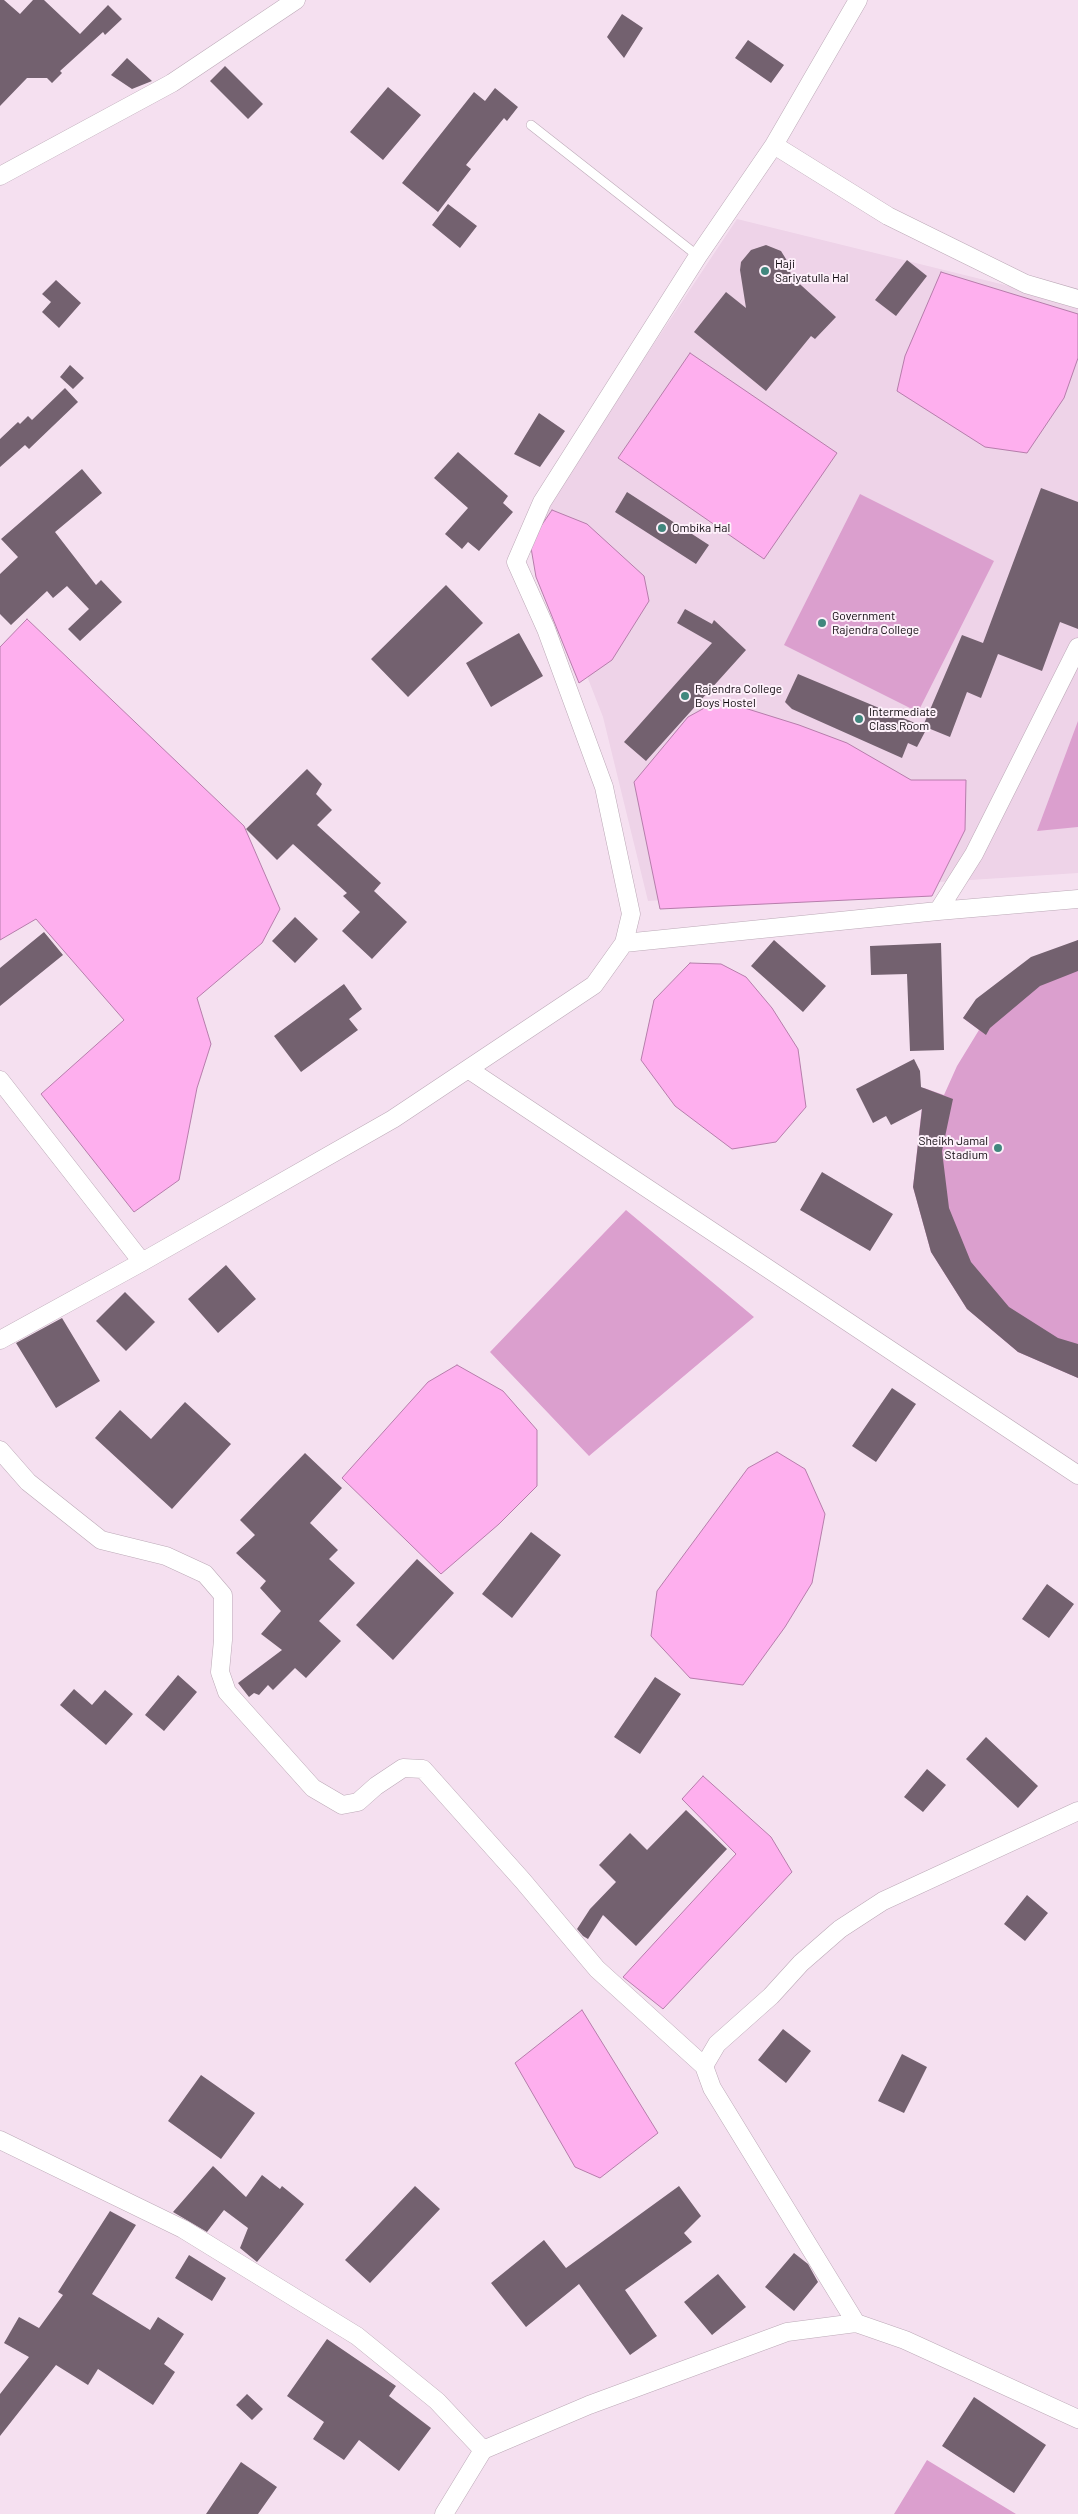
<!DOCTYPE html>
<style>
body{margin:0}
canvas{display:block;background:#f5e0f0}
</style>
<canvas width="1078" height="2514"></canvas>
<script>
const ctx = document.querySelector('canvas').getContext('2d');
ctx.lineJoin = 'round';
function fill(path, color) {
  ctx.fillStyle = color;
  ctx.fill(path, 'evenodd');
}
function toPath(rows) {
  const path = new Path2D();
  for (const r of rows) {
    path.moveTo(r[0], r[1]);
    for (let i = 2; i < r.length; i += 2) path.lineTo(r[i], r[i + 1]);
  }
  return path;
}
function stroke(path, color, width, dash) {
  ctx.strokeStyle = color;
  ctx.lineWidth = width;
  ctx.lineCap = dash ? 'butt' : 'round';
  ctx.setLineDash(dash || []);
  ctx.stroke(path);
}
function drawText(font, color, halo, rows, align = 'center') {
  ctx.font = font + ' Barlow,sans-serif';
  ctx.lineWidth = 4;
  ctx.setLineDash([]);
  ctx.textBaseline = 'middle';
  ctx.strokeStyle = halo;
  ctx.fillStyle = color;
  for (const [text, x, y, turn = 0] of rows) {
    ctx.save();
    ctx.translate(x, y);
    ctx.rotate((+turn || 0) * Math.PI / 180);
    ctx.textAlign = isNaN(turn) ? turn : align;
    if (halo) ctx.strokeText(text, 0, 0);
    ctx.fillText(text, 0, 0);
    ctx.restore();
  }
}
fill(toPath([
 [737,219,1078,303,1078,873,648,901,603,717,530,530]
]), '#eed3e8');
fill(toPath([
 [860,494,994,561,918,712,784,645],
 [1078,721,1078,827,1037,831],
 [1078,940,1078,1378,1018,1352,967,1309,931,1252,913,1187,924,1088,944,1095,957,1066,979,1030,963,1018,977,999],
 [626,1210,754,1317,589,1456,490,1352],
 [927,2460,1016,2514,894,2514]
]), '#db9fce');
const water = toPath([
 [941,272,1078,314,1078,358,1064,398,1027,453,985,447,897,391,905,356,941,272],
 [690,353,837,453,764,559,618,458,690,353],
 [552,510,587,524,644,576,649,601,612,660,579,683,536,577,530,542,552,510],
 [27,619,244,826,280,909,262,943,197,998,211,1044,197,1088,179,1180,134,1212,41,1094,124,1020,36,919,0,940,0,647,27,619],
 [719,700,799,725,847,743,911,780,966,780,965,830,932,896,660,909,634,782,688,717,719,700],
 [690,963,721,964,746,977,772,1008,798,1049,806,1107,776,1142,732,1149,675,1106,641,1060,654,1000,690,963],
 [457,1365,503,1391,537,1430,537,1486,499,1524,441,1574,342,1478,428,1382,457,1365],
 [777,1452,805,1469,825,1514,812,1583,785,1627,743,1685,690,1678,651,1636,657,1591,748,1468,777,1452],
 [703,1776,771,1837,792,1872,663,2009,623,1977,736,1854,682,1799,703,1776],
 [582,2010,658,2133,600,2178,575,2167,515,2063,582,2010]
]);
fill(water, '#feafee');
stroke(water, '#b67dab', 1);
fill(toPath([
 [0,0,4,0,20,14,33,0,44,0,80,34,108,5,122,19,105,35,103,32,60,71,62,73,52,83,47,78,27,78,0,106],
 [622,14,643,28,624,58,607,37],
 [748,40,784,65,771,83,735,58],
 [127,58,152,81,132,89,111,75],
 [225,66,263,104,248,119,210,81],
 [388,87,421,115,383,160,350,132],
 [495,88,518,107,507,121,504,118,466,165,471,169,438,212,402,183,474,92,485,101],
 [448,204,477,226,460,248,432,225],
 [766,245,781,251,789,264,791,276,836,317,815,339,811,336,766,391,694,332,726,292,746,308,740,270,741,262,751,250],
 [907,260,927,276,896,316,875,300],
 [56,280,81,303,59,328,42,312,51,302,42,294],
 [70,365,84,378,73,389,60,377],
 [65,388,78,402,29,449,25,445,0,467,0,439,18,422,20,424,28,416,32,420],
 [539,413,565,431,540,467,514,454],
 [458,452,508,496,503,503,513,512,479,551,468,542,462,549,445,534,468,508,434,478],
 [82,469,102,493,55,532,96,585,101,580,122,602,80,641,68,629,89,609,67,586,53,598,47,591,11,625,0,614,0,574,18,557,1,539],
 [1041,488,1078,502,1078,629,1060,622,1042,671,998,654,981,698,967,692,950,737,923,726,962,635,983,643],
 [627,492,709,545,696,564,615,512],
 [446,585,483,623,408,697,371,659],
 [685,609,712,624,714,620,746,650,646,761,624,742,712,643,677,623],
 [519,633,543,676,491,707,466,663],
 [798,674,927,728,917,747,908,743,902,758,792,709,785,702],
 [307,769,322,784,316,794,332,810,317,825,381,883,374,891,407,922,372,959,342,931,360,912,343,896,347,893,293,844,277,860,246,829],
 [295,917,318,939,295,963,272,941],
 [44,932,63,955,0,1006,0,968],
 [774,940,826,986,803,1012,751,966],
 [1078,940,1078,971,1040,986,990,1028,986,1035,963,1018,976,999,1031,957],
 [941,943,944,1050,910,1051,907,974,871,975,870,946],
 [344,984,362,1009,349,1019,358,1030,301,1072,274,1036],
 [914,1059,920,1071,921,1087,953,1099,942,1151,949,1208,971,1262,1009,1307,1058,1338,1078,1344,1078,1378,1018,1352,967,1309,931,1252,913,1187,922,1109,891,1125,886,1116,873,1123,856,1089],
 [822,1172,893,1214,870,1251,800,1210],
 [226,1265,256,1299,218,1333,188,1299],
 [125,1292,155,1322,126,1351,96,1321],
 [62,1318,100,1381,56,1408,16,1343],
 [892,1388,916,1404,876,1462,852,1446],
 [185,1402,231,1444,172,1509,95,1438,120,1410,151,1439],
 [305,1453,342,1488,310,1523,338,1550,329,1559,355,1583,319,1621,341,1641,306,1678,295,1668,273,1690,268,1685,259,1695,254,1693,249,1697,238,1683,282,1650,261,1634,281,1611,260,1588,266,1581,236,1553,255,1535,240,1520],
 [531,1532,561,1555,512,1618,482,1594],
 [417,1559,454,1593,393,1660,356,1625],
 [1047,1584,1074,1604,1049,1638,1022,1619],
 [178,1675,197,1692,164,1731,145,1715],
 [655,1677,681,1694,640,1754,614,1737],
 [74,1689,92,1705,105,1690,133,1714,106,1745,60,1705],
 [986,1737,1038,1786,1018,1808,966,1759],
 [927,1769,946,1785,923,1812,904,1797],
 [686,1810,727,1849,636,1946,603,1915,588,1939,583,1936,577,1929,590,1909,616,1882,599,1865,630,1833,647,1850],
 [1027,1895,1048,1913,1025,1941,1004,1924],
 [783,2029,811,2051,786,2083,758,2060],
 [902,2054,927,2067,904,2113,878,2101],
 [201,2075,255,2113,221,2159,168,2121],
 [213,2166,246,2197,262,2175,280,2189,282,2186,304,2204,257,2262,240,2248,248,2228,224,2210,207,2232,173,2212],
 [415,2186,440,2209,370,2283,345,2260],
 [679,2186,701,2216,684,2233,692,2242,625,2290,657,2336,630,2355,579,2284,526,2327,491,2283,544,2240,566,2268],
 [110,2211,136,2225,92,2294,150,2330,158,2317,184,2334,164,2364,175,2372,153,2405,98,2369,88,2385,56,2365,0,2436,0,2394,29,2357,4,2343,19,2317,39,2328,63,2295,58,2292],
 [794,2253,808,2264,818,2282,794,2311,765,2287],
 [189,2255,226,2278,212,2301,175,2278],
 [718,2274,746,2307,712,2335,684,2302],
 [327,2339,396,2386,389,2396,431,2428,399,2471,359,2440,344,2460,313,2439,324,2422,287,2396],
 [247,2394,263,2409,252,2420,236,2405],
 [974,2397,1046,2445,1014,2493,942,2446],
 [241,2462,277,2487,258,2514,206,2514]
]), '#73616f');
const lane = toPath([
 [531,125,698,256]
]);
const street = toPath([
 [858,0,774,145,888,216,1026,284,1078,299],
 [0,176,172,83,296,0],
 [938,911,974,854,1078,647],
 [624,943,938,911,1078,899],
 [468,1069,1078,1475],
 [0,1080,142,1262],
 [0,1340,142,1262,393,1119,594,985,624,943,631,914,604,787,546,629,516,562,542,502,698,256,774,145],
 [0,1450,28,1482,101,1540,166,1556,205,1574,223,1595,223,1640,220,1672,227,1692,313,1788,342,1805,358,1802,376,1786,403,1768,423,1769,523,1881,597,1969,704,2066],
 [0,2140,183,2229,357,2336,437,2401,483,2450,444,2514],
 [856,2323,712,2088,704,2066,717,2044,771,1996,801,1963,840,1929,883,1901,1078,1811],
 [483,2450,589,2405,787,2332,856,2323,905,2340,1078,2419]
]);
stroke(lane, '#bca9b7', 10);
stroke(street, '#bca9b7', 19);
stroke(lane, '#fff', 9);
stroke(street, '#fff', 18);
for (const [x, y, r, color] of [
 [765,271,5,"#41877e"],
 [662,528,5,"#41877e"],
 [822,623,5,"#41877e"],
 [685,696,5,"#41877e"],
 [859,719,5,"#41877e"],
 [998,1148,5,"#41877e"]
]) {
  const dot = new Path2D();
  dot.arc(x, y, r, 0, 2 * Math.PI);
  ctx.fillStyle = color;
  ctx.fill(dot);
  stroke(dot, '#fdf0fa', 2);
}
drawText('12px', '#0f090e', '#fdf0fa', [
 ["Haji",775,264],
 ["Sariyatulla Hal",775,278],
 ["Ombika Hal",672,528],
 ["Government",832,616],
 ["Rajendra College",832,630],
 ["Rajendra College",695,689],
 ["Boys Hostel",695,703],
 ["Intermediate",869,712],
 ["Class Room",869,726],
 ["Sheikh Jamal",988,1141,"right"],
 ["Stadium",988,1155,"right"]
], 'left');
</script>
